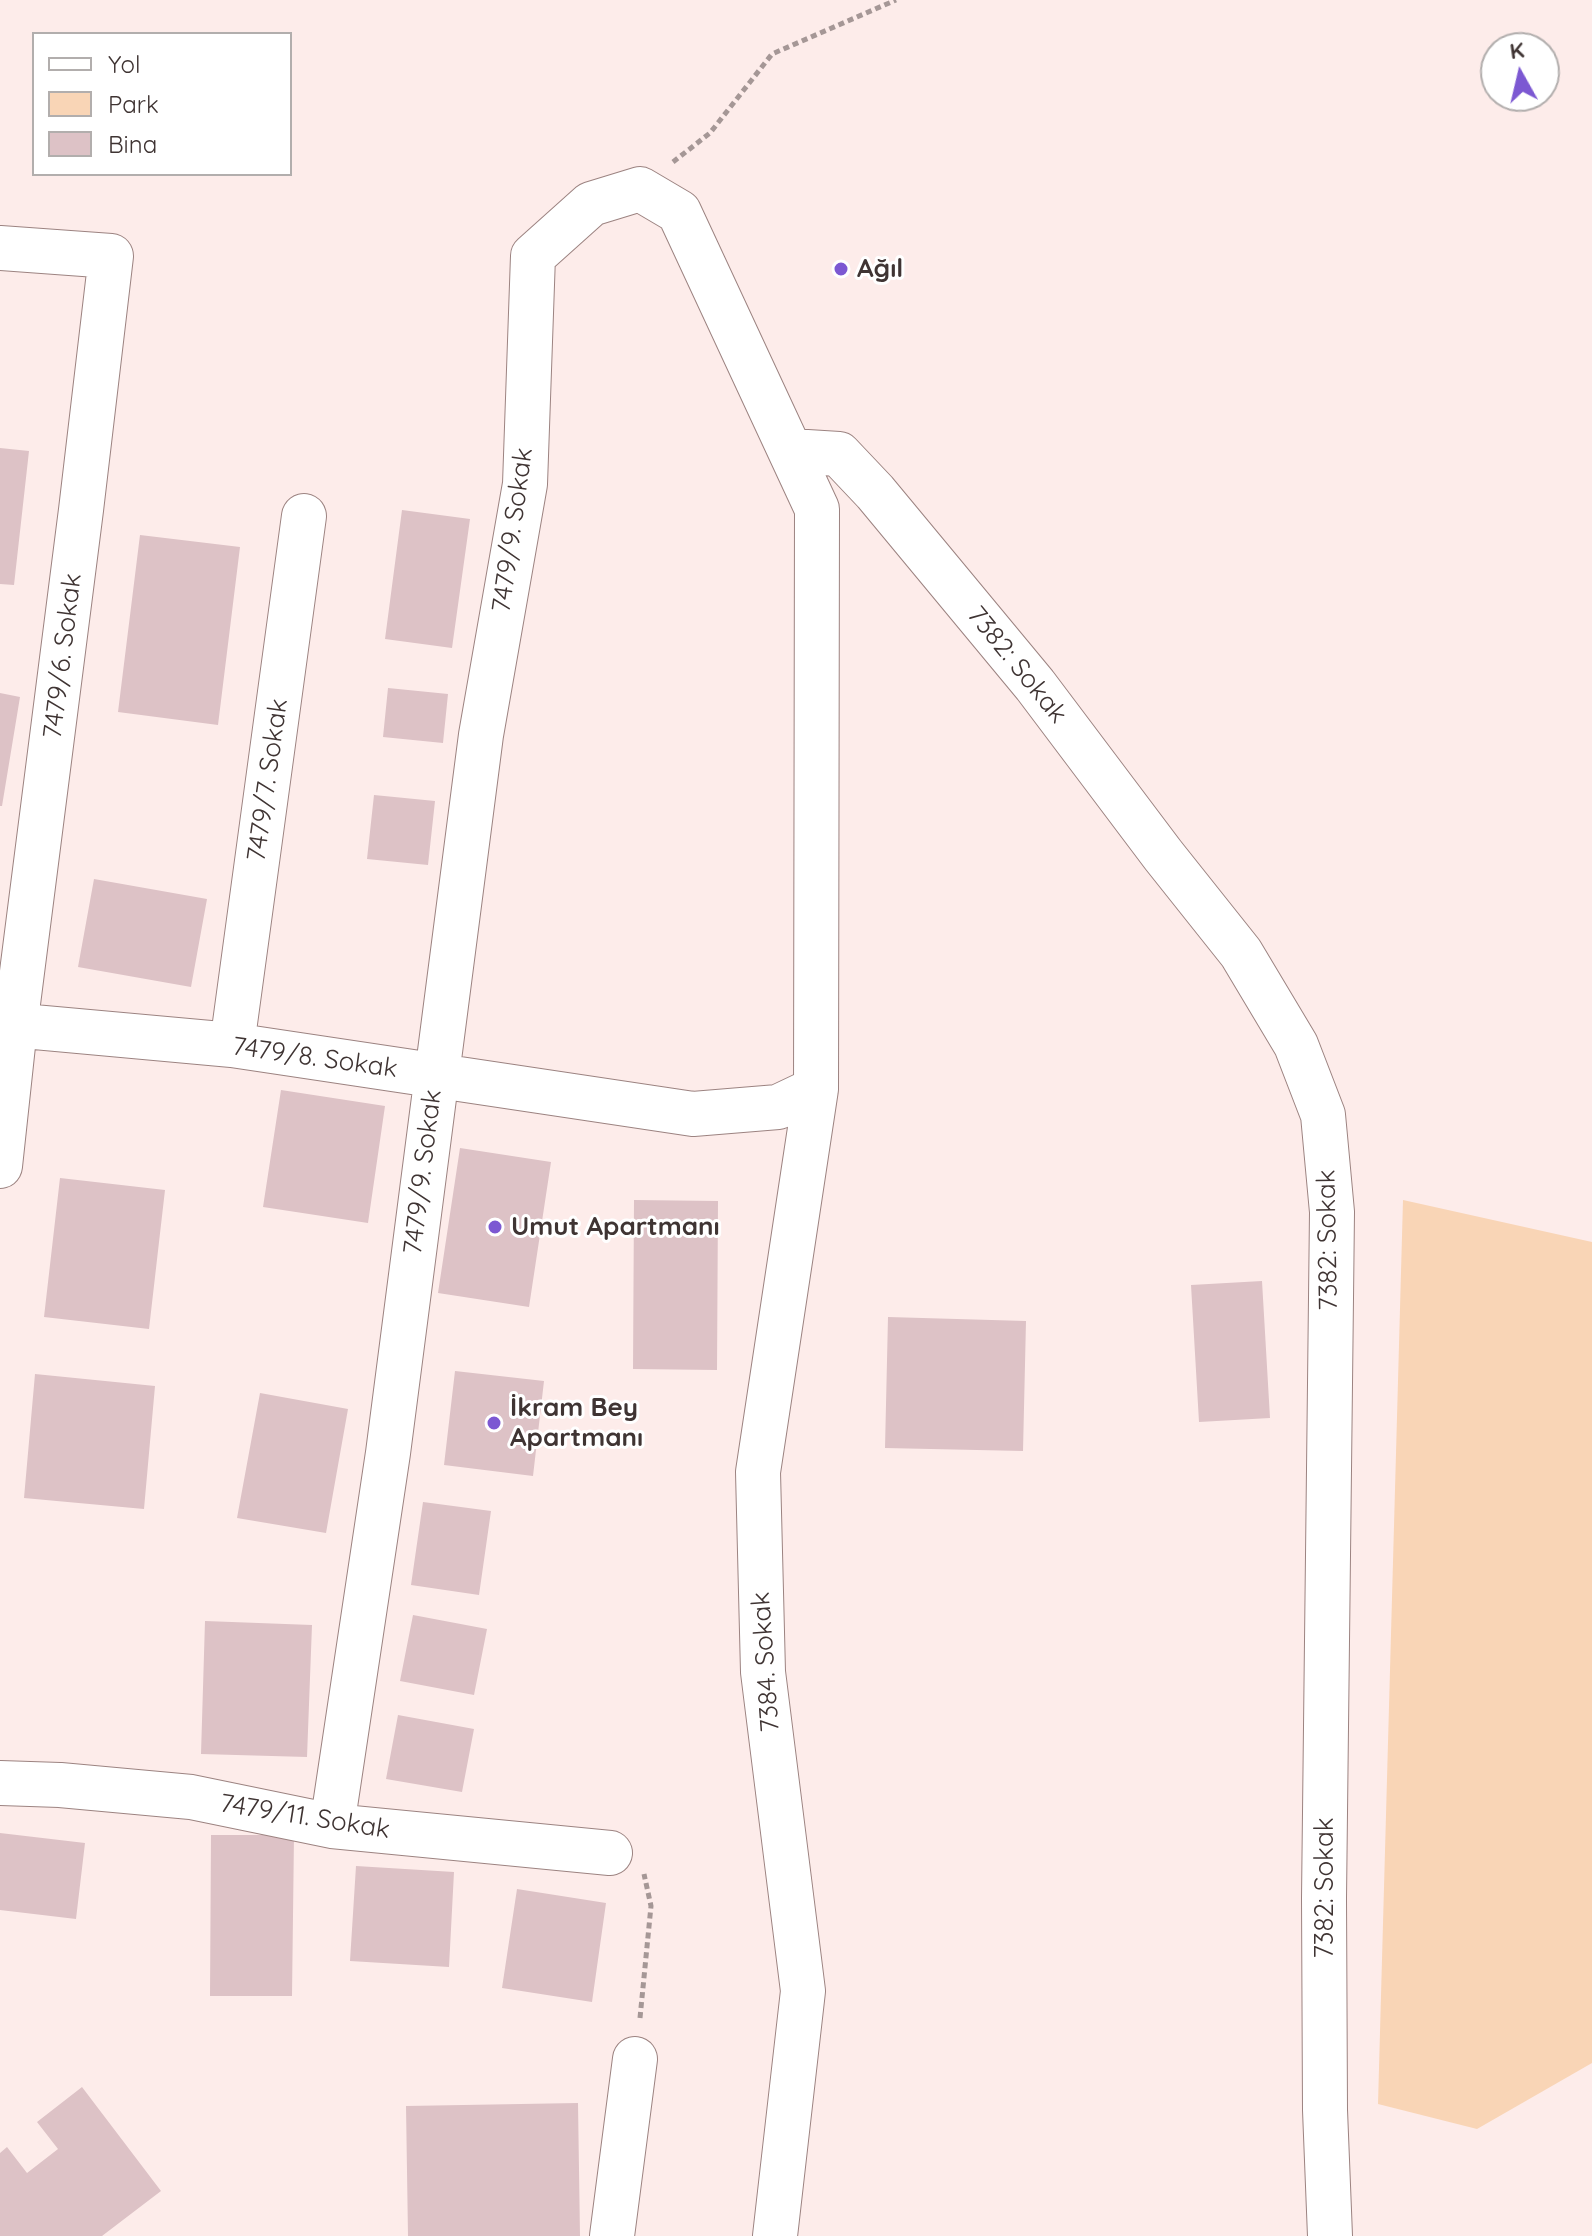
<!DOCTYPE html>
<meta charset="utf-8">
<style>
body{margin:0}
#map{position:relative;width:1592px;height:2236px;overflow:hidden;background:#fdecea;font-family:Quicksand,sans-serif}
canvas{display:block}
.legend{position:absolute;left:32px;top:32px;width:260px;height:144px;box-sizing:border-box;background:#fff;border:2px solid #b2aead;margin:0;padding:10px 14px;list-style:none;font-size:24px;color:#3f3433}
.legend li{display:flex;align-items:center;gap:16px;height:40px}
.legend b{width:40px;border:2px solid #b2aead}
.north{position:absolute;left:1480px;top:32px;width:80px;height:80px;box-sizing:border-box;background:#fff;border:2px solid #b2aead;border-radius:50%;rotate:352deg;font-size:22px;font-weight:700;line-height:32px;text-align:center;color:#3f3433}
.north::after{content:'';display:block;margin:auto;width:28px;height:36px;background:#7c58d2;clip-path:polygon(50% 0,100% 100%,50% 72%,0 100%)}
</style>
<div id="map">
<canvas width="1592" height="2236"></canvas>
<ul class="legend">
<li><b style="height:10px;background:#fff"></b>Yol</li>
<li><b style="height:22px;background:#f9d5b6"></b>Park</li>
<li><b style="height:22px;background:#ddc2c6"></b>Bina</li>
</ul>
<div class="north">K</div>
</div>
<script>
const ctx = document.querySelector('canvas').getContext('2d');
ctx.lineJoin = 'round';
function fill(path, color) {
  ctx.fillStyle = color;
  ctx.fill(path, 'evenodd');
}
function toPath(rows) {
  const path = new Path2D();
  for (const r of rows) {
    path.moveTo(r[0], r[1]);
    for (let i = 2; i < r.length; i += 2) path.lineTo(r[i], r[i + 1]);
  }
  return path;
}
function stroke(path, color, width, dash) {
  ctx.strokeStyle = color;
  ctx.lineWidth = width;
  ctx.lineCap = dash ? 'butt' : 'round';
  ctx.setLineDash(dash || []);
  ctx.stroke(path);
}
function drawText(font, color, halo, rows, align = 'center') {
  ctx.font = font + ' Quicksand,sans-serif';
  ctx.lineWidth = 6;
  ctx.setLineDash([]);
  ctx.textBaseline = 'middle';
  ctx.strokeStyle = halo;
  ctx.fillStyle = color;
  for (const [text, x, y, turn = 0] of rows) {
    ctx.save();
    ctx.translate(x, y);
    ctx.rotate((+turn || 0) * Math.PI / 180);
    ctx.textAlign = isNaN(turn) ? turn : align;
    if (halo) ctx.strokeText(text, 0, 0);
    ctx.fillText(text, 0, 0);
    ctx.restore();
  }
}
fill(toPath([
 [1403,1200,1592,1242,1592,2063,1477,2129,1378,2104]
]), '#f9d5b6');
fill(toPath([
 [0,448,29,451,14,585,0,584],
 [402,510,470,519,452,648,385,639],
 [140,535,240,547,218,725,118,712],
 [388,688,448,694,443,743,383,737],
 [0,693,20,697,2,806,0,806],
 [374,795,435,801,428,865,367,859],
 [94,879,207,899,191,987,78,967],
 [281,1090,385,1106,368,1223,263,1207],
 [460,1148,551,1162,529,1307,438,1293],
 [60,1178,165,1190,149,1329,44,1317],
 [634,1200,718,1201,717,1370,633,1369],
 [1262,1281,1270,1418,1199,1422,1191,1285],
 [888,1317,1026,1321,1023,1451,885,1448],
 [455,1371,544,1381,533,1476,444,1465],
 [35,1374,155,1386,144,1509,24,1498],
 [260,1393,348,1409,326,1533,237,1518],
 [423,1502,491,1511,479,1595,411,1585],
 [413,1615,487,1629,474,1695,400,1681],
 [205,1621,312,1625,307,1757,201,1754],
 [398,1715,474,1729,462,1792,386,1779],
 [0,1833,85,1843,76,1919,0,1910],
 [211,1835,294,1835,292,1996,210,1996],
 [356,1866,454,1872,449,1967,350,1961],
 [517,1889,606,1903,592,2002,502,1988],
 [82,2087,161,2191,102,2236,0,2236,0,2153,7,2147,27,2173,58,2149,37,2122],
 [578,2103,580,2236,408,2236,406,2106]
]), '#ddc2c6');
const minor = toPath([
 [0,248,111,256,81,510,15,1027,0,1166],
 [791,451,839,454,875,492,1035,685,1163,855,1241,953,1296,1045,1323,1115,1332,1212,1324,1898,1325,2110,1330,2236],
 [0,1024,232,1045,693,1114,778,1107,816,1089],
 [232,1045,304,516],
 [0,1783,60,1785,191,1797,332,1826,610,1853],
 [332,1826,388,1453,481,735,525,484,533,256,591,204,640,189,679,212,817,509,816,1089,758,1472,763,1672,803,1991,775,2236],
 [612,2236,635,2059]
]);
stroke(minor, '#9c8381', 46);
stroke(toPath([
 [673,162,710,133,772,54,896,0],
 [640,2018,651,1906,644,1874]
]), '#a59796', 5, [6, 4]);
stroke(minor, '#fff', 44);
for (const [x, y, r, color] of [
 [841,269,8,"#7c58d2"],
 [495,1227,8,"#7c58d2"],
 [494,1423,8,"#7c58d2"]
]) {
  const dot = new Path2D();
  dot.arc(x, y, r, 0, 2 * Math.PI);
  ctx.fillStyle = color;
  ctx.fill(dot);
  stroke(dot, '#fff', 3);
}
drawText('bold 26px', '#3f3433', '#fff', [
 ["Ağıl",857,269],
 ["Umut Apartmanı",511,1227],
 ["İkram Bey",510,1408],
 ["Apartmanı",510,1438]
], 'left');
drawText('26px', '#3f3433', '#fff', [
 ["7479/9. Sokak",513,530,-82],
 ["7479/6. Sokak",63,656,-83],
 ["7382: Sokak",1017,665,51],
 ["7479/7. Sokak",268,780,-82],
 ["7479/8. Sokak",315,1058,8],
 ["7479/9. Sokak",423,1172,-83],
 ["7382: Sokak",1328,1240,-91],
 ["7384. Sokak",766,1662,-94],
 ["7479/11. Sokak",305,1817,9],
 ["7382: Sokak",1325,1888,-90]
]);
</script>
